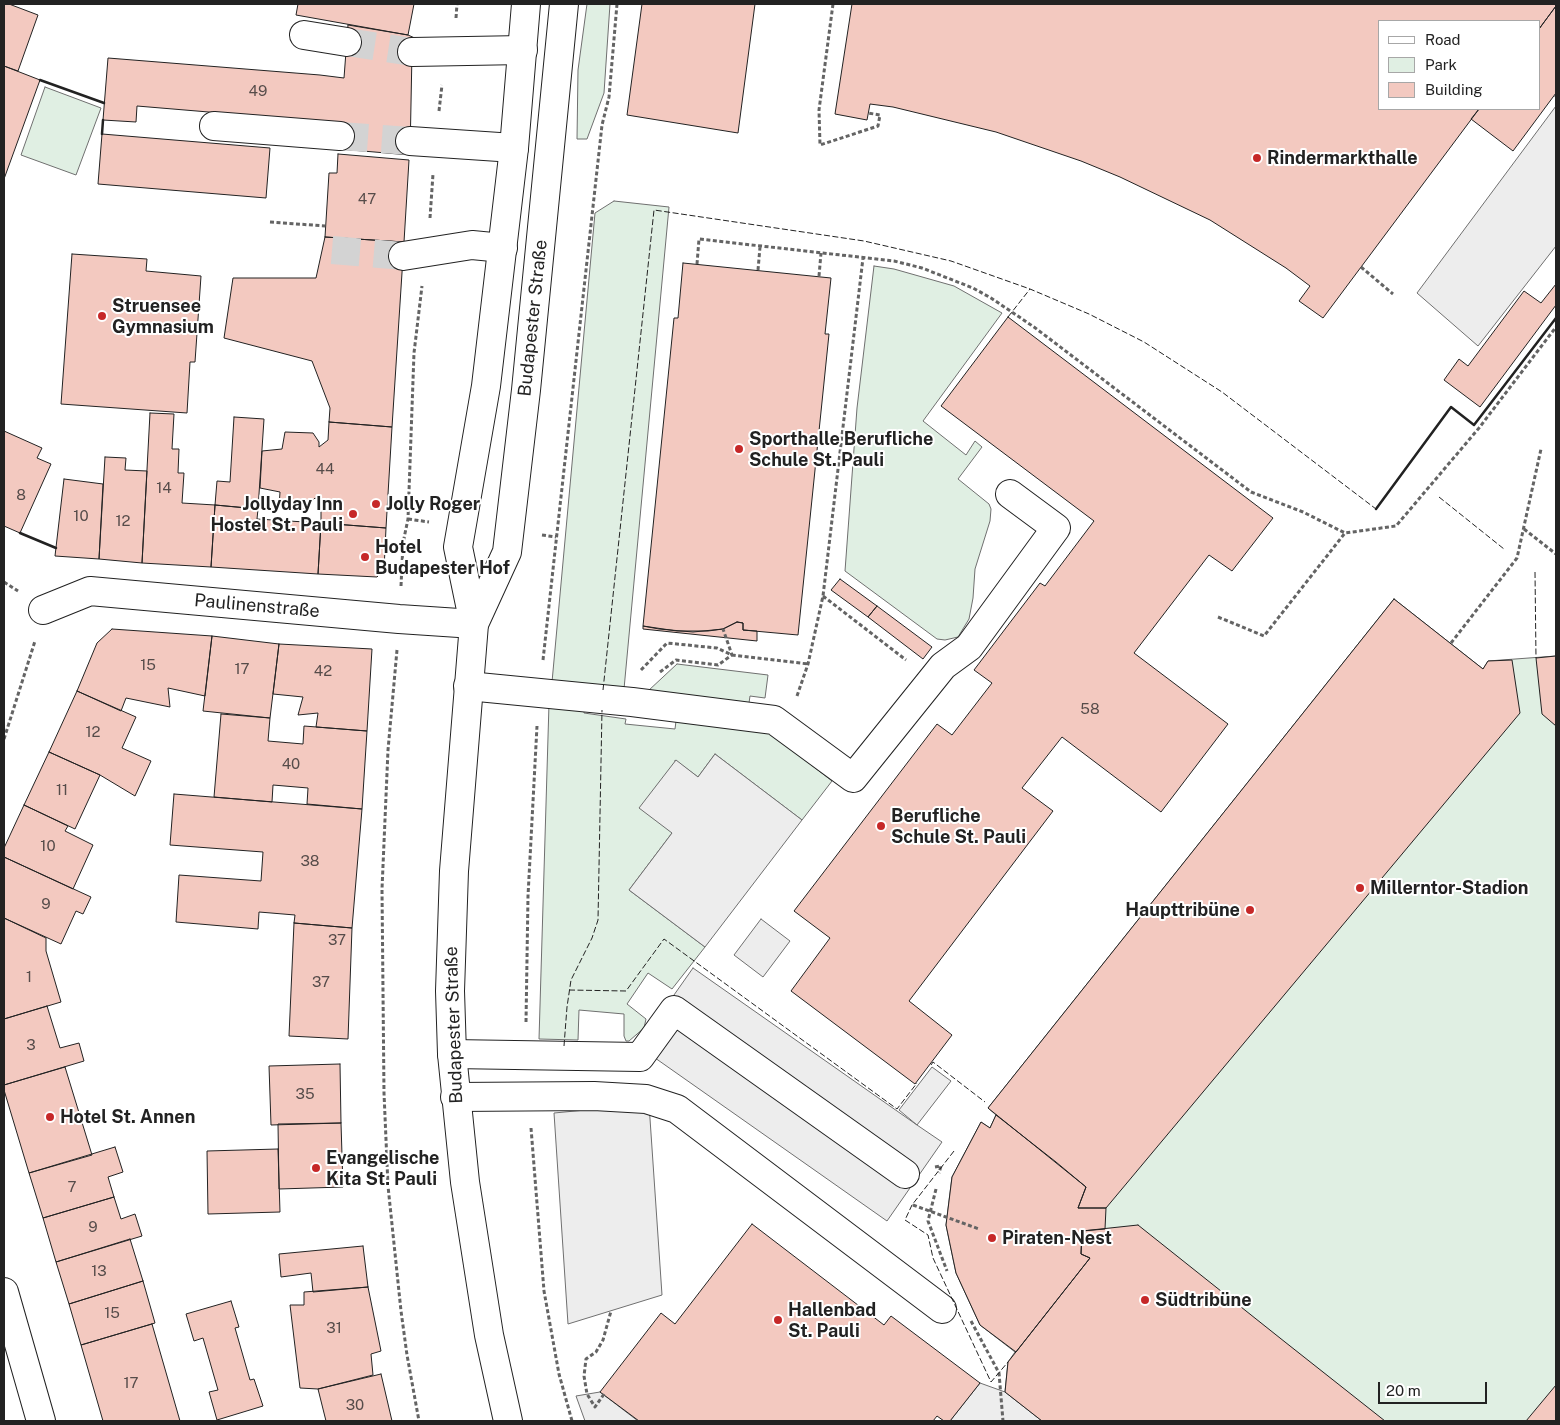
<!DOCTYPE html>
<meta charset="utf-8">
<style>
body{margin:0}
#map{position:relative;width:1560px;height:1425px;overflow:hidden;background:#fff;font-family:"Public Sans",sans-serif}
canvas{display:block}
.frame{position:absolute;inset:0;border:5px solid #222;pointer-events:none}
.legend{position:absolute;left:1378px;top:20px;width:162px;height:90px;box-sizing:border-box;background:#fff;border:1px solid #a7a7a7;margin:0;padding:6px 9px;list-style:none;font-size:15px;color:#222}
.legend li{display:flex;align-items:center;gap:10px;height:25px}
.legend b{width:25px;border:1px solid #a7a7a7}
.scale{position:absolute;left:1378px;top:1382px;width:109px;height:22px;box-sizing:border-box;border:2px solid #222;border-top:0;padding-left:6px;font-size:15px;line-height:18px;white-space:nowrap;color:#222;-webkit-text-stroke:4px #fff;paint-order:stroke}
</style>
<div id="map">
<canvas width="1560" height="1425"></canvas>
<div class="frame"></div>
<ul class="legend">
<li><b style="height:6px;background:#fff"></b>Road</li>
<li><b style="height:14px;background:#e0efe3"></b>Park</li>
<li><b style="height:14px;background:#f3c9c0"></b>Building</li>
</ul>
<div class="scale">20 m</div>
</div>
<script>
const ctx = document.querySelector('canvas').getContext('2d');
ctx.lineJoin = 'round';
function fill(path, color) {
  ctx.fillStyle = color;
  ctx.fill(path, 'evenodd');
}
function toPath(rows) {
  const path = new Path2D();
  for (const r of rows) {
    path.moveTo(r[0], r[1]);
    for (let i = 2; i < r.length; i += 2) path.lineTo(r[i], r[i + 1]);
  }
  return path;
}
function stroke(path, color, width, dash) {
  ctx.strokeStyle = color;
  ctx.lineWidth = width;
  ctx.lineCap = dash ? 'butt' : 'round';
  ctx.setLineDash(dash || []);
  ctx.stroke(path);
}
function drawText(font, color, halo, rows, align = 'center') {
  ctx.font = font + ' "Public Sans",sans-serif';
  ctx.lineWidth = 4;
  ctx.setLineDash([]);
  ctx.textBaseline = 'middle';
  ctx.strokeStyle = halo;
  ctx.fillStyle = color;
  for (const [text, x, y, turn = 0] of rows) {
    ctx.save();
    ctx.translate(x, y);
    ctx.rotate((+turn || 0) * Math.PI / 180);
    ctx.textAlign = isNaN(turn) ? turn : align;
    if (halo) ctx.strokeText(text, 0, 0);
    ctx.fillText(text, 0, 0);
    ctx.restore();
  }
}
const green = toPath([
 [587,4,610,4,604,93,587,139,577,139,578,70,587,4],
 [45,87,101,108,76,175,21,155,45,87],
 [614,201,669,207,624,689,552,682,595,213,614,201],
 [874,266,894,269,954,286,1002,313,923,421,966,455,975,441,982,447,958,479,989,504,991,509,990,521,975,569,973,598,969,619,958,637,945,640,937,639,845,571,857,408,874,266],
 [1394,599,1483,669,1488,661,1556,656,1556,1421,1042,1421,1005,1392,1008,1362,1015,1352,980,1325,956,1273,946,1225,952,1177,981,1122,990,1128,996,1115,988,1108,1394,599],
 [677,664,768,675,765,698,750,696,749,703,648,691,677,664],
 [549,704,584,708,584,713,626,719,625,724,675,729,676,721,769,732,832,781,802,820,715,754,698,777,675,760,672,833,629,890,705,947,672,989,648,973,627,1004,646,1019,644,1028,629,1041,626,1041,624,1036,624,1014,579,1010,578,1040,539,1039,549,704]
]);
fill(green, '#e0efe3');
stroke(green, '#6f6f6f', 1);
const parking = toPath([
 [1556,106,1556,246,1478,346,1417,293,1556,106],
 [715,754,802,820,705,947,629,890,672,833,639,808,676,760,698,777,715,754],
 [761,919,790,941,763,977,734,955,761,919],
 [693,968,917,1125,899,1110,932,1067,951,1081,917,1125,942,1142,887,1221,638,1046,693,968],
 [649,1104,662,1295,568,1324,554,1113,649,1104],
 [980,1383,1005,1392,1042,1421,950,1421,980,1383],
 [600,1392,638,1421,585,1421,576,1396,600,1392]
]);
fill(parking, '#ededed');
stroke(parking, '#6f6f6f', 1);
const building = toPath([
 [4,4,9,4,38,15,18,71,4,66,4,4],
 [298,4,414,4,408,35,296,15,298,4],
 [642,4,755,4,738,133,627,115,642,4],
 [852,4,1556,4,1556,6,1539,29,1539,21,1379,21,1379,109,1479,109,1323,318,1299,301,1310,286,1286,268,1210,220,1120,177,1081,161,996,132,893,107,870,104,867,120,835,114,852,4],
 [1556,6,1556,93,1513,151,1471,119,1479,109,1539,109,1539,29,1556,6],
 [348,25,408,35,417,39,412,52,410,155,339,149,316,121,137,106,136,122,103,120,108,58,320,75,344,78,348,25],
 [4,66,40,80,4,179,4,66],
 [102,134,270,148,266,198,98,184,102,134],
 [338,154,409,160,404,242,325,237,329,173,337,173,338,154],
 [325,237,404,242,392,427,329,422,330,408,312,361,224,338,233,278,316,278,325,237],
 [72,254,147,259,146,271,201,276,195,362,190,362,187,413,61,404,72,254],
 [683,263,831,278,825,334,829,334,798,635,743,630,743,623,737,622,723,629,693,632,659,629,643,626,674,318,678,318,683,263],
 [1556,284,1556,305,1480,407,1444,380,1459,359,1468,366,1524,291,1541,303,1556,284],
 [1008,317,1273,518,1232,571,1209,555,1134,653,1228,724,1161,812,1062,737,1022,788,1053,811,909,1001,952,1035,915,1084,791,991,830,938,794,911,937,724,952,735,992,683,974,670,1040,583,1045,586,1094,521,941,406,1008,317],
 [150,413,174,414,172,449,179,449,178,473,184,473,182,503,215,505,211,567,142,563,150,413],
 [234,417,264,419,258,509,215,505,217,481,230,482,234,417],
 [329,422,392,427,386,528,321,523,321,501,315,498,304,509,279,507,280,492,260,488,262,451,282,449,285,432,313,433,319,442,319,447,328,440,329,422],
 [4,431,42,448,37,458,51,464,20,533,4,526,4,431],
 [105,457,126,458,125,470,147,471,142,563,99,559,105,457],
 [64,479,103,484,99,559,55,556,64,479],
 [215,505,258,509,257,519,321,523,318,574,211,567,215,505],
 [321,523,386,528,384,570,377,577,318,574,321,523],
 [840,579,877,606,868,617,831,590,840,579],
 [1394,599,1483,669,1488,661,1512,660,1520,713,1106,1208,1078,1208,1086,1187,988,1108,1394,599],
 [877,606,932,647,923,659,868,617,877,606],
 [737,622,743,623,743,630,757,631,757,641,643,629,643,626,677,631,708,631,723,629,737,622],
 [112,629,212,636,205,696,168,688,170,707,126,698,121,711,77,691,97,643,112,629],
 [212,636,279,644,270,718,203,711,212,636],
 [279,644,372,649,367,731,316,727,318,713,298,715,303,697,273,694,279,644],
 [1556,656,1556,726,1542,714,1536,658,1556,656],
 [77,691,136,717,122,748,151,761,135,796,100,775,49,752,77,691],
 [221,714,270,718,268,741,303,744,304,726,367,731,362,809,307,804,308,788,273,785,272,802,214,797,221,714],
 [49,752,100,775,75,829,24,805,49,752],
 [174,794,362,809,352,928,294,923,295,915,259,912,258,929,176,922,179,875,261,881,263,852,170,845,174,794],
 [24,805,68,826,65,831,93,845,73,889,4,857,4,848,24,805],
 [4,857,91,897,83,914,76,911,61,944,4,918,4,857],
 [4,918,46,938,46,951,61,1002,4,1019,4,918],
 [294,923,352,928,348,1039,289,1036,294,923],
 [47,1006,60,1048,79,1043,84,1061,4,1085,4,1019,47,1006],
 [340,1064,341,1123,271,1125,269,1066,340,1064],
 [65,1067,92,1155,29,1173,4,1090,4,1085,65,1067],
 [996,1115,1056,1162,1086,1187,1078,1208,1106,1208,1105,1229,1082,1231,1081,1254,1090,1258,1016,1352,980,1325,956,1273,946,1225,952,1177,981,1122,990,1128,996,1115],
 [341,1123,343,1187,279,1189,278,1124,341,1123],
 [115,1147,123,1172,108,1177,114,1197,43,1218,29,1173,115,1147],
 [278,1149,280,1212,208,1214,207,1151,278,1149],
 [114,1197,121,1219,135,1214,142,1236,56,1262,43,1218,114,1197],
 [752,1224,884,1325,891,1316,980,1383,950,1421,944,1421,937,1416,933,1421,639,1421,600,1392,661,1313,675,1324,752,1224],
 [1138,1225,1285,1342,1385,1421,1042,1421,1005,1392,1008,1362,1090,1258,1081,1254,1082,1231,1138,1225],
 [130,1239,143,1281,69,1304,56,1262,130,1239],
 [363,1246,368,1287,313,1292,311,1273,281,1277,279,1254,363,1246],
 [143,1281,155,1323,81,1345,69,1304,143,1281],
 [368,1287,381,1351,371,1354,373,1375,318,1389,300,1388,290,1305,304,1305,304,1292,368,1287],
 [231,1301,239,1327,235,1328,250,1380,254,1379,263,1406,217,1420,209,1392,218,1390,203,1338,194,1341,186,1314,231,1301],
 [152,1324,180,1421,103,1421,81,1345,152,1324],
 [381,1374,392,1421,326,1421,318,1389,381,1374],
 [1556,1385,1556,1421,1526,1421,1556,1385]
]);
fill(building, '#f3c9c0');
stroke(building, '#222', 1);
stroke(toPath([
 [347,42,412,52],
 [340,136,410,141],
 [332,250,403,256]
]), '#d3d3d3', 28, [28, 14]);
const minor = toPath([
 [304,35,347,42],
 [412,52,523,50],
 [214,126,340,136],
 [410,141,514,148],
 [403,256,472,245,503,248],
 [43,610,90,591,399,619,474,624],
 [468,686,632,702,774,720,853,778,943,666,969,647,1056,528,1010,494],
 [452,1054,640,1057,674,1010,905,1174],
 [455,1097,594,1096,646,1099,677,1109,942,1309],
 [4,1292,41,1421]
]);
const major = toPath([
 [474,624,507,552,526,390,564,4],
 [508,1421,489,1335,465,1182,452,1054,450,991,454,871,474,624,458,547,486,386,514,148,526,4]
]);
stroke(minor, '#222', 30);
stroke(major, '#222', 30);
stroke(toPath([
 [833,4,819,110,820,145,878,126,880,115,868,113],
 [456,18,457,4],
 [1555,95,1556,96],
 [439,111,442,85],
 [430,218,433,174],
 [270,222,325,226],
 [697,264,699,239,894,261,922,268,973,288,991,298,1034,327,1251,492,1303,512,1345,533,1396,526,1479,428,1556,327],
 [1361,267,1393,294],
 [758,270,760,247],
 [819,276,821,253],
 [408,519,429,522],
 [1524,529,1556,554],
 [542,535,556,537],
 [4,582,18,591],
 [401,586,403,543,408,519,414,353,422,286],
 [823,596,906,660],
 [1218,617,1264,636,1345,533],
 [1451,643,1517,558,1541,449],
 [397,650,388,750,382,889,384,1093,388,1186,401,1311,407,1355,419,1421],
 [543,660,602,125,609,97,617,4],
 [641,670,667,643,717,648,732,655,808,664],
 [660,672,676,660,718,665,732,655,723,629],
 [797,696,808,664,823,596,863,258],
 [4,739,35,641],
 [526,1022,528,896,537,726],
 [531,1128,544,1291,559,1374,572,1421],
 [935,1167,941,1166,939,1173],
 [936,1189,928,1221,947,1271],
 [913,1205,979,1229],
 [971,1321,999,1373,1003,1421],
 [604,1394,595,1407,587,1394,584,1376,586,1359,596,1352,603,1340,611,1311]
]), '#646464', 3, [4, 2.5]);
stroke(minor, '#fff', 28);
stroke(major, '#fff', 28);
stroke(toPath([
 [1008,317,1030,289],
 [1439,497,1504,549],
 [1535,572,1536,658],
 [603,690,654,210,864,241,951,261,1030,289,1089,314,1144,342,1222,392,1376,509],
 [569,990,626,991,664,939,897,1109,917,1083],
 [564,1046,567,1007,571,980,592,938,598,920,602,710],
 [931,1065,933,1062,985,1102],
 [954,1151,912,1205,905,1220,928,1235,933,1258,991,1382,1008,1362]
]), '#222', 1, [6, 2.5]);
stroke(toPath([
 [40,80,104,103],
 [102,134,103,120],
 [1376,509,1451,407,1474,425,1556,318],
 [20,533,56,548]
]), '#222', 2.5);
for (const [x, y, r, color] of [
 [1257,158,5,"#c62828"],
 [102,316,5,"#c62828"],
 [739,449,5,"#c62828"],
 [376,504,5,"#c62828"],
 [353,514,5,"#c62828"],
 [365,557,5,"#c62828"],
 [881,826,5,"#c62828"],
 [1360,888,5,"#c62828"],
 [1250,910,5,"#c62828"],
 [50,1117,5,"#c62828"],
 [316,1168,5,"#c62828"],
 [992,1238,5,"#c62828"],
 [1145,1300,5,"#c62828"],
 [778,1320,5,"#c62828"]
]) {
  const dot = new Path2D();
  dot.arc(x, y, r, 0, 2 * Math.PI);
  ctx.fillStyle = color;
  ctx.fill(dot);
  stroke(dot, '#fff', 2);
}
drawText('15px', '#564c4a', null, [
 ["49",258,91],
 ["47",367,199],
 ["44",325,469],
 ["14",164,488],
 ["8",21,495],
 ["10",81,516],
 ["12",123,521],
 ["15",148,665],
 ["17",242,669],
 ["42",323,671],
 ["58",1090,709],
 ["12",93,732],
 ["40",291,764],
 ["11",62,790],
 ["10",48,846],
 ["38",310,861],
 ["9",46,904],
 ["37",337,940],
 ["1",29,977],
 ["37",321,982],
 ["3",31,1045],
 ["35",305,1094],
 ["7",72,1187],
 ["9",93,1227],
 ["13",99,1271],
 ["15",112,1313],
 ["31",334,1328],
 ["17",131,1383],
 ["30",355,1405]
]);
drawText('bold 18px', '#222', '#fff', [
 ["Rindermarkthalle",1267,158],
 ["Struensee",112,306],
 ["Gymnasium",112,327],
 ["Sporthalle Berufliche",749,439],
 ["Schule St. Pauli",749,460],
 ["Jollyday Inn",343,504,"right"],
 ["Hostel St. Pauli",343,525,"right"],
 ["Jolly Roger",386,504],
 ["Hotel",375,547],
 ["Budapester Hof",375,568],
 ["Berufliche",891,816],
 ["Schule St. Pauli",891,837],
 ["Millerntor-Stadion",1370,888],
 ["Haupttribüne",1240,910,"right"],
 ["Hotel St. Annen",60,1117],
 ["Evangelische",326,1158],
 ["Kita St. Pauli",326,1179],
 ["Piraten-Nest",1002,1238],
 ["Südtribüne",1155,1300],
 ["Hallenbad",788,1310],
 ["St. Pauli",788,1331]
], 'left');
drawText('18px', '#222', '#fff', [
 ["Budapester Straße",533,318,-84],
 ["Paulinenstraße",257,606,5],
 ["Budapester Straße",454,1025,-92]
]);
</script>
